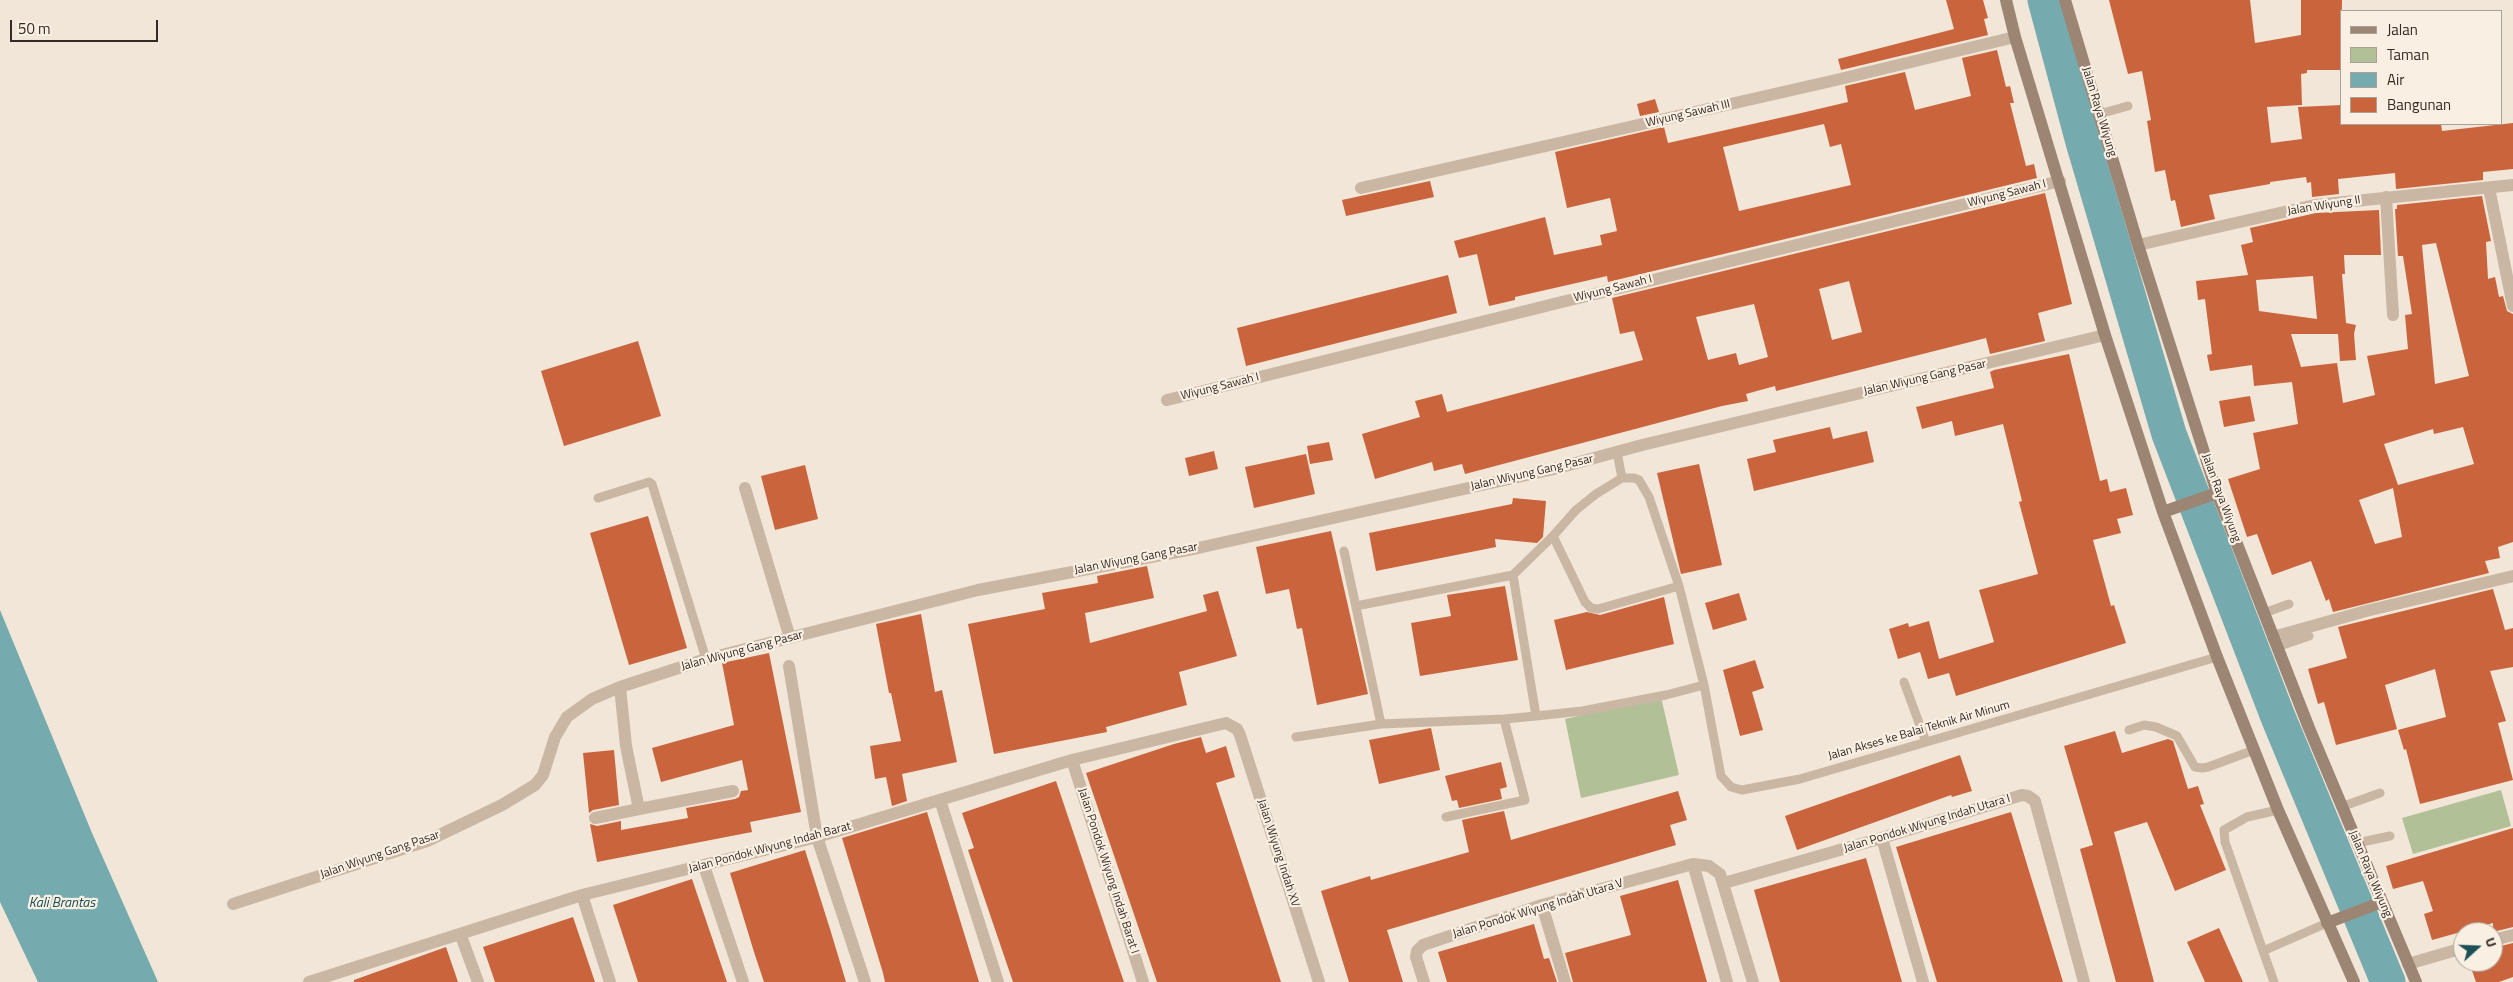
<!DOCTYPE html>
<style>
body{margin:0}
#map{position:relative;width:2513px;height:982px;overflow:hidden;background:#f1e6d7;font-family:"Titillium Web",sans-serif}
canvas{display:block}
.legend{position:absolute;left:2340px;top:10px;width:162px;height:115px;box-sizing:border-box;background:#f9f0e3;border:1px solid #aaa197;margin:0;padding:6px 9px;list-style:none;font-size:15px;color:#342a25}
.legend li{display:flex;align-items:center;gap:10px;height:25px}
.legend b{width:25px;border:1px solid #aaa197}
.north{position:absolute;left:2453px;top:922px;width:50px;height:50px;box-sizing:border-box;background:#f9f0e3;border:1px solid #aaa197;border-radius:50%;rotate:70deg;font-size:14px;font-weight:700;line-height:20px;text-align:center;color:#342a25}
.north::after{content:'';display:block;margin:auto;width:18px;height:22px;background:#1a5056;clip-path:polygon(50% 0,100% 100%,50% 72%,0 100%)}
.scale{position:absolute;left:10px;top:20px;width:148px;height:22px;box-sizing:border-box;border:2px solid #342a25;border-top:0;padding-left:6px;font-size:15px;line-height:18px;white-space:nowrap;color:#342a25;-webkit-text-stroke:4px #f9f0e3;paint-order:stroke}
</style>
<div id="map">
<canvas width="2513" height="982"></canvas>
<ul class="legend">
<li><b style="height:6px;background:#9d8574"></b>Jalan</li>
<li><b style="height:14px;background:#b1c097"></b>Taman</li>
<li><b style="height:14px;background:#75aaaf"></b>Air</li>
<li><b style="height:14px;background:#c9643d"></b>Bangunan</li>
</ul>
<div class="north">U</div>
<div class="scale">50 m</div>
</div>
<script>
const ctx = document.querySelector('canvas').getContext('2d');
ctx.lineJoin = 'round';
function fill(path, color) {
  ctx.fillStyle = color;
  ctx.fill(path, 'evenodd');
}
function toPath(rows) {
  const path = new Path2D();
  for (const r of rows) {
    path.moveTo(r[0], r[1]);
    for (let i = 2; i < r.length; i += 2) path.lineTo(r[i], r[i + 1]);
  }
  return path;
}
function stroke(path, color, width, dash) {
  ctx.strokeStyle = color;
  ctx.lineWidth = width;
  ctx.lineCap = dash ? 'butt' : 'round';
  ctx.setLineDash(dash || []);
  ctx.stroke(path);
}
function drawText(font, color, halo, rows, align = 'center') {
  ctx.font = font + ' "Titillium Web",sans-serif';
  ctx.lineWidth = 4.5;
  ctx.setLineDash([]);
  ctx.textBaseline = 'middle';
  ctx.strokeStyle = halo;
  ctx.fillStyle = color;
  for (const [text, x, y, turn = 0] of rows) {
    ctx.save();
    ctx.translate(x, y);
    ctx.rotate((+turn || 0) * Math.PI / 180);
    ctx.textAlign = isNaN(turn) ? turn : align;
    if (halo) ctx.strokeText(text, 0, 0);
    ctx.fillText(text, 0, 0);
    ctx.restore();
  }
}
fill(toPath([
 [1661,697,1679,775,1581,798,1565,719],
 [2501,790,2511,826,2413,854,2402,818]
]), '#b1c097');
fill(toPath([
 [0,610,92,833,158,982,38,982,0,902]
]), '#75aaaf');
stroke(toPath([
 [2045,0,2083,142,2169,434,2278,717,2388,982]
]), '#75aaaf', 35);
fill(toPath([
 [1946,0,1983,0,1988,18,1984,19,1988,35,1841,70,1838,59,1954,29],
 [2109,0,2250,0,2255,43,2301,35,2301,0,2342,0,2341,70,2307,70,2307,73,2301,74,2302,105,2267,107,2271,143,2302,139,2298,107,2342,105,2342,124,2441,124,2442,131,2513,123,2513,169,2483,172,2483,180,2396,189,2395,173,2338,179,2339,194,2312,197,2311,182,2307,183,2306,177,2270,182,2270,184,2209,195,2215,219,2181,227,2175,200,2171,201,2165,170,2155,172,2147,121,2151,120,2142,71,2128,74],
 [1997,50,2006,87,2010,86,2014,103,2010,103,2026,166,2034,164,2037,178,1608,282,1607,276,1515,297,1515,300,1489,306,1477,254,1459,258,1454,241,1545,217,1554,255,1602,245,1600,235,1617,231,1610,198,1567,208,1555,152,1664,127,1668,143,1797,114,1848,102,1845,86,1905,72,1915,110,1971,96,1962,58],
 [1824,124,1830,147,1841,144,1851,185,1739,211,1723,147],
 [1655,99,1659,112,1640,116,1637,104],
 [1430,181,1434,197,1346,216,1342,200],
 [2045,193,2072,304,2038,313,2045,341,1990,354,1986,338,1776,391,1775,386,1746,394,1748,401,1722,406,1465,474,1462,464,1434,471,1432,462,1375,479,1362,434,1420,417,1415,401,1442,394,1447,412,1643,360,1634,331,1620,334,1612,298],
 [1849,281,1862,332,1832,340,1819,289],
 [1754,304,1768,357,1739,365,1736,353,1708,360,1696,317],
 [2482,196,2491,241,2486,242,2488,279,2495,277,2499,297,2503,296,2507,311,2513,314,2513,542,2498,547,2500,558,2485,561,2489,573,2333,612,2329,599,2326,601,2311,561,2272,575,2257,534,2247,537,2228,479,2260,469,2253,433,2298,424,2292,382,2254,386,2252,365,2210,371,2207,355,2212,354,2205,299,2198,300,2196,281,2248,275,2241,245,2253,242,2250,228,2316,213,2379,210,2381,255,2344,255,2345,274,2342,274,2346,323,2356,325,2354,334,2356,360,2340,361,2338,334,2291,334,2301,367,2337,363,2343,403,2375,395,2367,356,2408,349,2405,315,2412,314,2403,256,2398,256,2395,209,2397,209,2397,205],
 [2436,243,2469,376,2435,384,2422,245],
 [2313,276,2317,319,2259,311,2256,280],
 [2463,427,2474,464,2398,485,2384,444,2433,429,2434,434],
 [2393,488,2402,537,2375,544,2359,500],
 [1448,275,1457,313,1246,366,1237,328],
 [638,341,661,416,564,446,541,371],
 [2069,354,2100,481,2107,479,2110,492,2126,488,2133,515,2117,519,2121,533,2093,540,2111,606,2114,605,2126,643,1956,696,1949,673,1928,679,1920,652,1898,659,1889,629,1908,623,1909,627,1929,621,1939,659,1994,642,1979,590,2038,574,2019,502,2022,501,2003,424,1955,436,1952,421,1922,429,1916,407,1994,388,1990,372,1994,370],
 [2250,396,2255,421,2224,427,2219,401],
 [1830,427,1833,439,1867,431,1874,462,1754,491,1747,459,1776,452,1773,440],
 [1329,442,1333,460,1310,464,1307,446],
 [1214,451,1218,469,1189,476,1185,458],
 [1306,454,1315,494,1254,508,1245,467],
 [1699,464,1722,565,1681,574,1657,473],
 [805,465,818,519,775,530,761,476],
 [1513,498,1546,501,1543,537,1537,543,1495,539,1496,547,1376,571,1369,533,1512,504],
 [648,516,687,648,629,665,590,533],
 [1331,531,1368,694,1317,705,1302,628,1297,629,1289,589,1266,594,1256,547],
 [1147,566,1154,598,1085,613,1090,643,1207,611,1203,595,1218,591,1237,656,1179,672,1187,705,1106,727,1107,732,994,754,968,624,1045,609,1042,593,1098,583,1097,576],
 [1505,586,1518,660,1420,676,1411,623,1451,616,1447,595],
 [2493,589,2505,630,2513,628,2513,667,2490,671,2506,721,2498,723,2513,780,2420,804,2406,749,2404,750,2398,730,2446,717,2435,669,2385,685,2397,729,2336,745,2324,702,2318,704,2308,669,2347,658,2338,627],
 [1739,593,1747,620,1713,630,1705,603],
 [1664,597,1674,644,1566,670,1554,620,1587,612,1600,615],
 [921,614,935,692,942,690,957,762,902,774,907,801,892,806,886,777,875,779,870,746,901,741,891,693,889,693,876,624],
 [769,653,801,812,750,822,752,832,597,862,590,824,597,826,621,821,621,830,688,818,686,808,735,799,739,797,741,791,748,790,742,760,661,782,652,748,734,725,722,663],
 [1755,660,1764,688,1752,692,1763,730,1740,736,1723,670],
 [1431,728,1440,770,1379,784,1369,740],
 [2115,731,2122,753,2168,739,2173,741,2188,789,2198,786,2204,804,2200,805,2226,870,2175,891,2147,822,2114,832,2154,982,2116,982,2080,849,2093,845,2064,746],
 [1201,737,1206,753,1226,746,1235,777,1216,783,1281,982,1157,982,1086,773,1174,744],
 [614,750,619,805,593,810,589,813,583,753],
 [1960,755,1972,791,1952,797,1951,795,1797,850,1785,816],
 [1501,762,1507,787,1500,789,1502,799,1459,808,1457,800,1452,801,1445,776],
 [1056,781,1114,953,1124,982,1013,982,968,850,974,848,962,813],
 [1678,791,1687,820,1670,825,1676,845,1387,930,1403,982,1349,982,1321,891,1370,876,1371,880,1469,852,1462,820,1504,811,1511,840],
 [927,812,941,858,979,982,885,982,883,973,842,838],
 [2011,812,2063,982,1937,982,1896,847],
 [2513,828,2513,927,2493,932,2493,923,2432,940,2424,914,2433,911,2423,881,2393,889,2386,866],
 [805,850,830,929,846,982,764,982,754,952,730,873],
 [1866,858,1902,982,1780,982,1754,890],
 [692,879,727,982,638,982,613,905],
 [1678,880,1707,982,1573,982,1565,953,1631,935,1620,896],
 [573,917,595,982,495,982,483,947],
 [1534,924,1544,959,1549,958,1557,982,1447,982,1438,952],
 [2219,928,2243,982,2205,982,2187,942],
 [2513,943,2513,977,2499,982,2476,982,2469,962,2493,962,2493,948],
 [446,947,458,982,354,982,354,980]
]), '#c9643d');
stroke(toPath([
 [2099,114,2128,106],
 [1617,452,1622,478],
 [598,498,649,482,652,484,706,659],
 [1344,551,1381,724],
 [1513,575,1536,716,1582,711,1666,695,1704,685],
 [1679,586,1598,609,1591,608,1585,602,1553,536,1576,510,1596,494,1622,478,1634,478,1639,480,1649,497,1679,586,1704,685,1721,776,1731,787,1742,790,1800,779,2217,657],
 [1356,606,1513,575,1553,536],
 [2264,613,2289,604],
 [2277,647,2309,636],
 [1904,682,1926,742],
 [2129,730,2144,725,2156,727,2177,736,2195,767,2202,768,2208,767,2254,750],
 [1296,737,1381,724,1504,719,1536,716],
 [2341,807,2380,793],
 [2278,810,2247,817,2224,830,2225,842,2263,951,2327,923],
 [1446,817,1525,800,1504,719],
 [2357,843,2390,836],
 [2263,951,2274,982]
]), '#c9b6a3', 9);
stroke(toPath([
 [1361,188,1836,80,2015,37],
 [2489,188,2513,306],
 [2386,197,2393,315],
 [2138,245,2315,205,2513,185],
 [1167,400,1562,302,2060,181],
 [745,488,790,638],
 [2273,637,2366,611,2513,576],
 [789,666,817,837,865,982],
 [620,687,626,746,639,809,733,791],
 [1072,760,1143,982],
 [940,800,998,982],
 [595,818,639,809],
 [1882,838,1923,982],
 [1693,864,1727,982],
 [704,866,743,982],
 [1724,883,1882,838,2022,795,2028,796,2035,801,2084,982],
 [582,895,610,982],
 [233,904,427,841,502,805,535,785,543,775,555,737,567,717,592,699,620,687,706,659,978,590,1198,548,1554,469,1642,445,2105,335],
 [1542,905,1565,982],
 [461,936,478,982],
 [2493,940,2513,935],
 [2408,964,2463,948],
 [309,982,582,895,817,837,1072,760,1226,723,1237,729,1240,735,1319,982],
 [1424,982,1416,957,1417,951,1423,945,1542,905,1693,864,1709,866,1720,874,1753,982]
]), '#c9b6a3', 12);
stroke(toPath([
 [2006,0,2015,37,2105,335,2163,512,2217,657,2278,810,2354,982],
 [2065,0,2138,245,2217,493,2309,728,2416,982],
 [2163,512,2217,493],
 [2327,923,2382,902]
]), '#9d8574', 12);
drawText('12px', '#342a25', '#f9f0e3', [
 ["Jalan Raya Wiyung",2099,112,73],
 ["Wiyung Sawah III",1688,114,-13],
 ["Wiyung Sawah I",2007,194,-14],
 ["Jalan Wiyung II",2324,206,-9],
 ["Wiyung Sawah I",1613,289,-14],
 ["Jalan Wiyung Gang Pasar",1925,378,-13],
 ["Wiyung Sawah I",1220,387,-14],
 ["Jalan Wiyung Gang Pasar",1532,473,-13],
 ["Jalan Raya Wiyung",2221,498,70],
 ["Jalan Wiyung Gang Pasar",1136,559,-11],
 ["Jalan Wiyung Gang Pasar",742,651,-15],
 ["Jalan Akses ke Balai Teknik Air Minum",1919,731,-16],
 ["Jalan Pondok Wiyung Indah Utara I",1927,824,-17],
 ["Jalan Pondok Wiyung Indah Barat",770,848,-15],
 ["Jalan Wiyung Indah XV",1278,853,72],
 ["Jalan Wiyung Gang Pasar",380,855,-19],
 ["Jalan Pondok Wiyung Indah Barat I",1108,871,72],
 ["Jalan Raya Wiyung",2370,874,67],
 ["Jalan Pondok Wiyung Indah Utara V",1538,909,-17]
]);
drawText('italic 14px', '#1a5056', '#f9f0e3', [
 ["Kali Brantas",62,904]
]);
</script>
